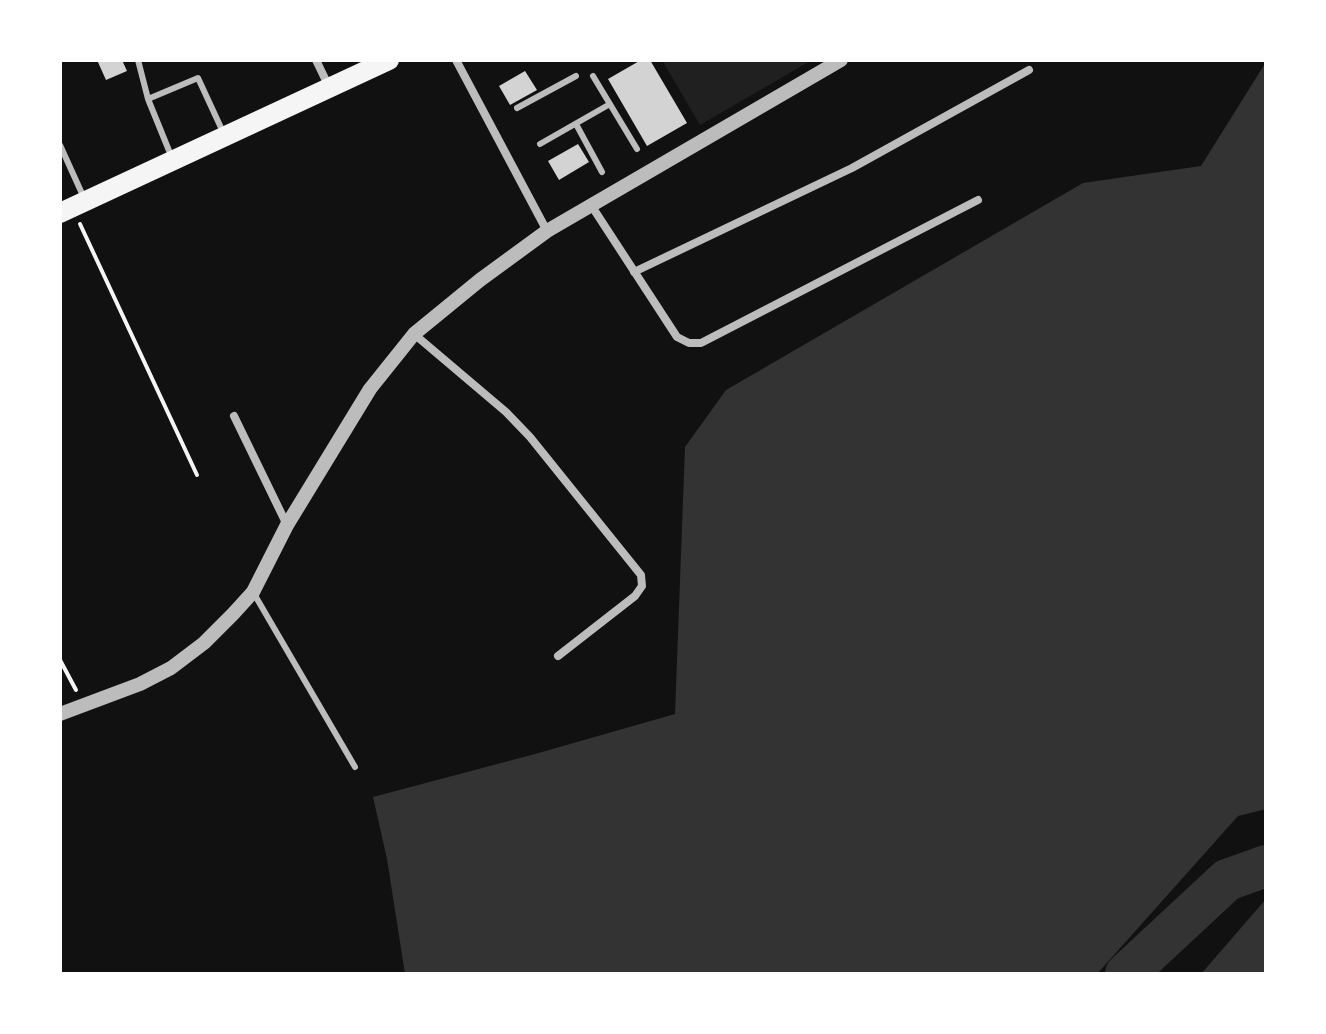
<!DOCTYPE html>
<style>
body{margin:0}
#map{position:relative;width:1326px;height:1034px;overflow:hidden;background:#111;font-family:"Varela Round",sans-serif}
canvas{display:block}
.frame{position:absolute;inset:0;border:62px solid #fff;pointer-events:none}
</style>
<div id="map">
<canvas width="1326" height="1034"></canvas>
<div class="frame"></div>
</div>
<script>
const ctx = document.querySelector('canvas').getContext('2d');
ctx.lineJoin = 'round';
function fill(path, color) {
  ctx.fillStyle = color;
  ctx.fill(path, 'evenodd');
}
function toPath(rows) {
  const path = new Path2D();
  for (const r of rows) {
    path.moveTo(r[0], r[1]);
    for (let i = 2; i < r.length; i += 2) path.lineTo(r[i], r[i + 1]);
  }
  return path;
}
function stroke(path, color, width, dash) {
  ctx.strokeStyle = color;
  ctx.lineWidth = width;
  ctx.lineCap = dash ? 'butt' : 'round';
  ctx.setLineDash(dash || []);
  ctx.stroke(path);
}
fill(toPath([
 [662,60,812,60,700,125]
]), '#202020');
fill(toPath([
 [1266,62,1266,809,1238,816,1097,974,405,974,387,859,373,797,535,754,675,714,685,447,726,390,1083,183,1201,166],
 [1266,899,1266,974,1201,974]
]), '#333');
stroke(toPath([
 [1126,974,1227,880,1266,866]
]), '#333', 42);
fill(toPath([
 [97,60,122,60,127,71,106,80],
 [641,60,650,60,687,123,647,146,608,79],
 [525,71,537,90,510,105,499,86],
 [578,144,589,162,559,180,548,161]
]), '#d3d3d3');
stroke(toPath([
 [80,224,197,475],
 [60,660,76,690]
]), '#f5f5f5', 4);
stroke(toPath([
 [138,60,148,99,172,158],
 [593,76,637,149],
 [148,99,198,78,223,132],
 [517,108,576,76],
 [576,124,602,172],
 [540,144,610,104],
 [60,145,84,198],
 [253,592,355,767]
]), '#bcbcbc', 6);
stroke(toPath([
 [316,60,330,89],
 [456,60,547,231],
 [591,205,677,337,689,343,701,343,978,200],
 [634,272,852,168,1029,70],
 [414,334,506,412,530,437,641,575,642,586,635,596,558,656],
 [234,416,287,525]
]), '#bcbcbc', 8);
stroke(toPath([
 [60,714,140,684,171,668,204,643,233,614,253,592,287,525,370,389,414,334,480,280,547,231,841,60]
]), '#bcbcbc', 14);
stroke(toPath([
 [60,213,389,60]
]), '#f5f5f5', 20);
</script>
